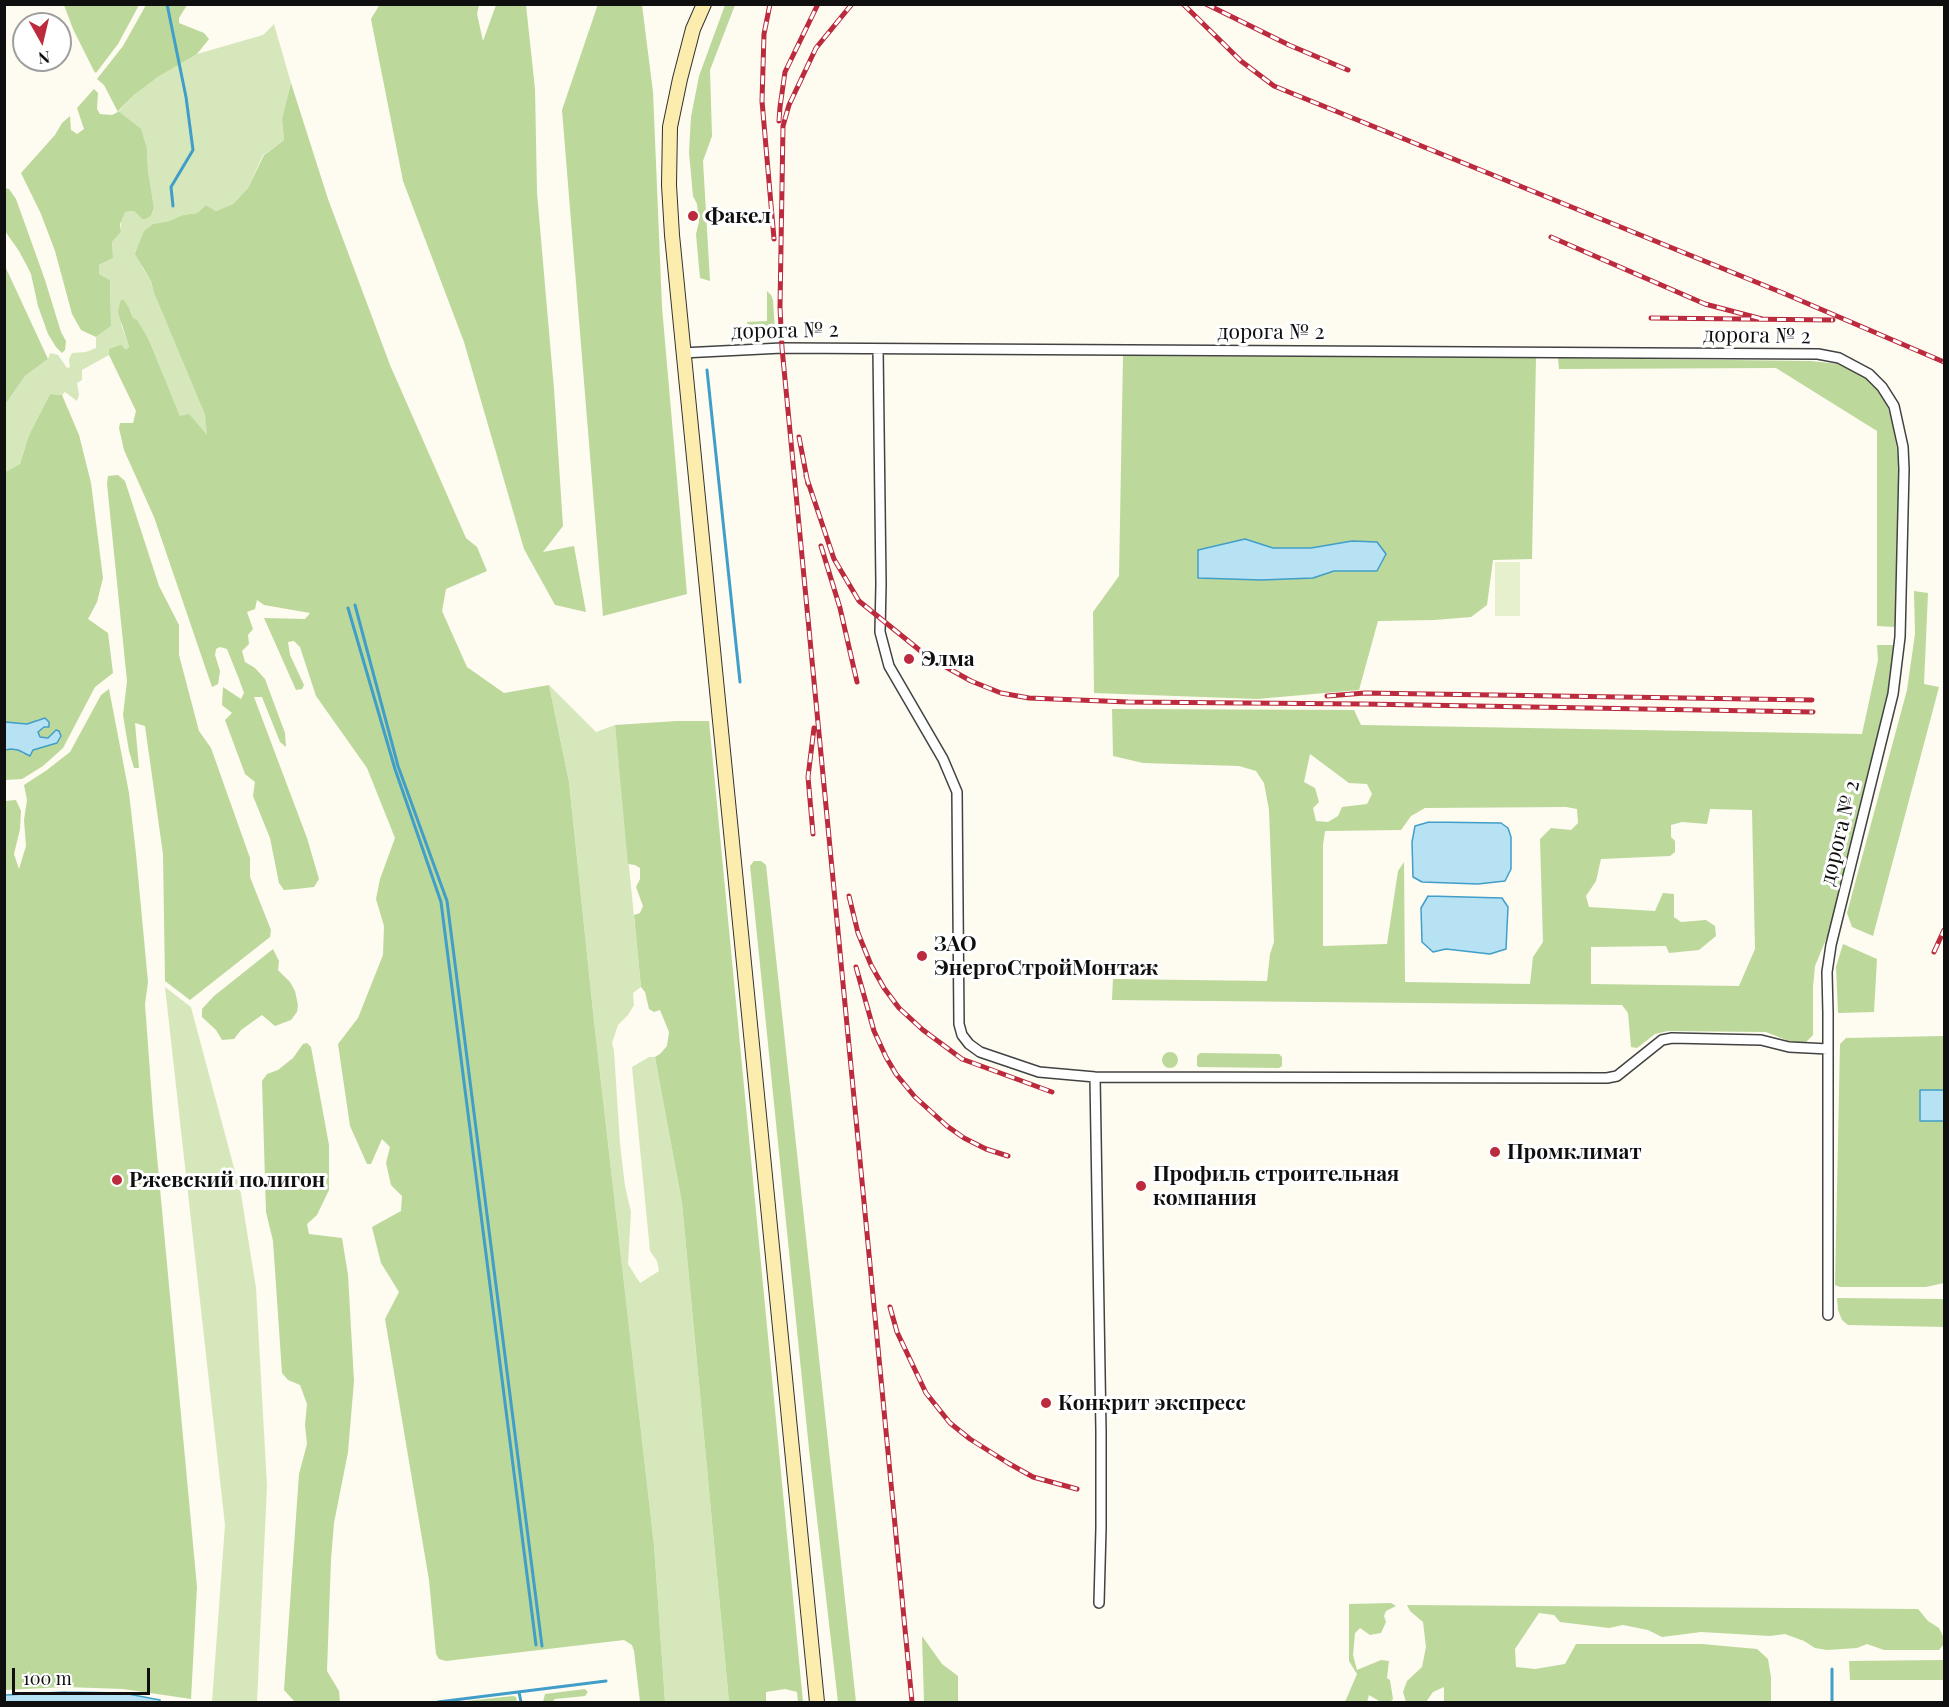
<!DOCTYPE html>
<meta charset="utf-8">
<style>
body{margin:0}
#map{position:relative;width:1949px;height:1707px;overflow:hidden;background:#fefbf1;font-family:"Playfair Display",serif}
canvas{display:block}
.frame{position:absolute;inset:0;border:6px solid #0f0f0f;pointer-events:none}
.north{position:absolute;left:12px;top:12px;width:60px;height:60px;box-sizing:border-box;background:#fff;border:2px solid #9f9f9f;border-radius:50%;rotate:172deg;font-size:16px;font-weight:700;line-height:24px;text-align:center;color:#0f0f0f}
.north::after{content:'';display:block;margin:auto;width:21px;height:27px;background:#bb2b3d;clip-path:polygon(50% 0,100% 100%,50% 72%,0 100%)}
.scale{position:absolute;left:12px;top:1668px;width:138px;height:27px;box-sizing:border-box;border:3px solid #0f0f0f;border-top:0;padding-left:8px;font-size:18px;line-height:21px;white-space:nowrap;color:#0f0f0f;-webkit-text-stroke:4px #fff;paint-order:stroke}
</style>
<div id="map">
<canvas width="1949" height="1707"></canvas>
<div class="frame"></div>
<div class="north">N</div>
<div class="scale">100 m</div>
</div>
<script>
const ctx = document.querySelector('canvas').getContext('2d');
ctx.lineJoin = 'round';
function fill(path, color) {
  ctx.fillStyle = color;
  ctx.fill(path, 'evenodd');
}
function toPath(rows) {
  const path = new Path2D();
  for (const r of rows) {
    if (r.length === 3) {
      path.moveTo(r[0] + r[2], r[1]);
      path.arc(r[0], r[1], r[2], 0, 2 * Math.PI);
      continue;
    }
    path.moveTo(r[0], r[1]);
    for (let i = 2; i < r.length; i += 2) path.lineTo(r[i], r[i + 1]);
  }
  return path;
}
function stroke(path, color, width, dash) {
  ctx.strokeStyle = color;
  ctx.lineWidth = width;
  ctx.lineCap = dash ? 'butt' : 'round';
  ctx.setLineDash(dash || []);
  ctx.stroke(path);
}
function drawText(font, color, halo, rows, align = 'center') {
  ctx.font = font + ' "Playfair Display",serif';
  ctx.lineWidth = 6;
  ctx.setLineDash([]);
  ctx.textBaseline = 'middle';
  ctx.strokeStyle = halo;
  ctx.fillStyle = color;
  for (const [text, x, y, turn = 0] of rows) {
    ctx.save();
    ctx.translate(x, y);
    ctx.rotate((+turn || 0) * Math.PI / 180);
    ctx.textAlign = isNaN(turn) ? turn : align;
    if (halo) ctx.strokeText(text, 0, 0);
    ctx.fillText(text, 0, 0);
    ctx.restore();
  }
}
fill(toPath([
 [274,24,291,83,282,119,284,140,263,155,248,188,233,204,216,211,206,205,197,213,183,215,169,221,153,224,142,267,151,281,154,293,205,415,208,436,180,416,149,340,133,318,130,309,121,324,129,347,126,351,109,349,109,355,82,370,82,380,77,383,79,395,77,401,65,392,62,395,50,394,29,435,20,464,5,473,5,405,25,376,48,359,50,353,58,355,67,368,70,367,69,359,72,353,86,352,96,348,96,337,111,326,110,280,99,274,99,265,113,258,112,242,121,232,121,219,125,212,134,211,142,219,151,216,154,209,148,171,147,149,118,112,134,95,158,77,197,54,263,35],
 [549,685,596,732,615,725,641,987,633,993,634,1005,628,1015,618,1025,612,1043,614,1051,620,1144,625,1186,631,1212,628,1264,640,1283,659,1271,657,1261,650,1251,632,1067,649,1057,655,1057,682,1203,729,1702,665,1702,654,1545,594,1021,569,782],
 [165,987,191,1007,241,1194,256,1288,267,1486,257,1702,212,1702,225,1525]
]), '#d6e8bb');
fill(toPath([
 [380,4,479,5,477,14,483,41,496,5,526,5,535,89,537,193,554,389,563,526,543,552,574,546,586,612,555,605,524,549,464,342,403,181,371,19],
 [598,4,642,5,653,92,662,307,687,594,603,616,562,110],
 [64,5,139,5,118,44,96,73,94,71,73,29],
 [146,5,187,5,179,18,179,23,204,33,209,39,197,54,158,77,134,95,118,111,141,129,147,149,148,171,154,208,151,216,145,219,142,219,134,211,125,212,120,224,121,232,112,242,113,258,99,265,99,274,110,280,111,326,96,337,81,330,72,314,55,251,41,214,21,173,55,135,62,123,70,116,71,130,77,134,84,129,77,108,94,89,98,93,97,109,100,114,112,115,118,112,104,85,97,79,123,46],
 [725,5,735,5,710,70,712,136,703,161,710,281,700,278,696,234,699,222,697,204,693,196,689,152,691,117,699,76],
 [291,83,328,199,390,365,466,538,477,547,487,571,446,589,442,611,467,667,504,693,549,685,569,782,594,1021,654,1545,665,1702,640,1702,634,1651,632,1645,624,1640,446,1661,439,1659,436,1654,429,1580,385,1319,399,1292,381,1263,372,1227,401,1211,402,1196,391,1185,386,1163,390,1147,382,1139,371,1164,367,1164,350,1126,338,1044,358,1018,383,955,384,926,376,899,380,879,395,838,367,768,316,696,300,647,294,641,288,642,290,655,304,685,302,689,296,690,264,618,305,619,310,613,264,605,257,600,255,609,247,612,253,629,248,635,249,644,242,651,245,662,255,668,265,679,285,733,286,747,280,742,262,697,254,697,307,838,319,879,314,887,296,889,284,890,279,883,270,838,253,796,255,782,245,774,225,720,232,713,222,705,223,687,241,699,244,693,239,679,227,649,220,647,216,649,215,655,220,671,218,684,212,687,154,517,124,450,119,428,120,423,133,423,136,411,109,355,109,349,121,345,126,350,129,347,118,312,120,302,123,299,130,310,133,318,137,320,149,340,180,416,189,414,207,435,205,415,154,293,151,281,135,254,144,231,153,224,169,221,183,215,197,213,206,205,216,211,233,204,248,188,264,155,284,140,282,119],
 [5,188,9,189,16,199,45,280,61,332,66,341,65,350,62,353,56,347,48,334,38,306,31,274,26,264,19,251,5,231],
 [5,266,48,359,25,376,5,405],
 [767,291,771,295,773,300,775,332,773,335,755,336,750,334,747,322,767,321],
 [1123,356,1536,358,1532,559,1493,560,1487,605,1471,617,1434,620,1378,621,1359,690,1257,699,1094,693,1093,612,1119,576],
 [1245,539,1273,548,1311,548,1352,541,1377,542,1377,571,1334,571,1313,578,1228,544],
 [1558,358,1811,361,1838,364,1869,379,1886,402,1893,423,1899,464,1895,627,1877,626,1877,431,1776,368,1559,369],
 [50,394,62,395,79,435,91,483,103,578,97,602,88,619,108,633,113,673,95,687,63,748,43,766,22,779,5,780,5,750,11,749,18,750,23,754,44,746,49,746,53,734,48,738,40,738,38,732,44,727,49,727,39,719,33,723,27,724,5,722,4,473,20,464,29,435],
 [118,475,125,481,159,586,179,625,179,655,199,731,211,748,250,858,250,877,271,930,270,937,190,1000,165,981,163,854,145,726,135,723,139,768,134,768,129,751,123,715,127,681,107,484,108,476],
 [1914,591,1928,593,1924,684,1939,687,1873,936,1852,927,1847,913,1907,690,1915,634],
 [1877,645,1893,645,1893,670,1829,932,1815,966,1813,987,1813,1035,1806,1042,1791,1042,1766,1032,1668,1031,1655,1034,1637,1048,1631,1047,1628,1013,1622,1005,1112,1000,1113,979,1267,981,1270,954,1274,942,1269,810,1264,783,1256,771,1239,766,1143,763,1113,756,1112,709,1354,710,1361,725,1862,734,1878,660],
 [1310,754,1349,783,1367,784,1372,794,1367,804,1342,807,1338,816,1328,822,1316,821,1313,808,1319,802,1315,788,1304,782],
 [1566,807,1577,809,1578,823,1571,830,1551,828,1540,839,1543,942,1533,957,1530,984,1405,982,1404,862,1398,871,1387,944,1323,946,1323,845,1325,831,1401,830,1411,816,1425,808],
 [1710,809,1752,810,1755,949,1739,986,1591,984,1591,947,1666,946,1669,953,1699,950,1716,936,1715,926,1706,920,1681,922,1674,917,1674,894,1663,893,1655,911,1589,907,1586,896,1596,881,1601,859,1670,856,1675,852,1675,841,1671,837,1671,825,1682,822,1707,824],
 [109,689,129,793,136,854,148,982,145,1004,153,1113,197,1587,191,1699,123,1689,66,1687,5,1690,5,801,16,800,21,811,20,829,14,854,19,869,26,846,24,820,27,800,24,785,47,770,70,752,101,695],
 [677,721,709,721,803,1702,798,1702,797,1692,785,1689,766,1692,766,1702,729,1702,682,1203,655,1057,660,1054,667,1046,669,1032,660,1010,654,1012,649,1009,645,992,641,987,634,915,640,913,643,906,636,887,640,879,640,868,635,865,628,864,615,725],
 [754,861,761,861,766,865,856,1702,838,1702,809,1449,750,866],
 [1843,944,1877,959,1874,1012,1838,1013,1836,967],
 [273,949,279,961,278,970,290,982,295,991,298,1005,297,1012,291,1020,275,1026,262,1015,241,1030,234,1039,222,1040,216,1030,202,1017,202,1009,214,996],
 [1944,1036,1944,1090,1921,1090,1920,1121,1944,1121,1944,1283,1926,1287,1840,1287,1835,1285,1840,1044,1846,1038],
 [307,1043,311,1047,329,1145,329,1190,317,1215,307,1224,309,1234,342,1238,348,1275,354,1381,348,1452,334,1523,331,1559,327,1671,339,1691,340,1702,295,1702,284,1690,299,1474,307,1444,305,1425,307,1404,300,1385,288,1380,282,1373,273,1241,266,1212,262,1081,267,1074,278,1070,293,1058,303,1044],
 [1170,1060,8],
 [1200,1053,1279,1054,1282,1057,1282,1066,1279,1068,1199,1067,1197,1066,1197,1056],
 [1837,1298,1944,1299,1944,1327,1848,1325,1842,1320,1838,1310],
 [1391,1603,1396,1606,1386,1611,1384,1616,1386,1622,1381,1633,1370,1635,1360,1628,1355,1633,1353,1655,1357,1670,1381,1660,1389,1661,1387,1678,1390,1680,1393,1699,1390,1702,1381,1702,1369,1695,1367,1702,1345,1702,1357,1674,1349,1661,1349,1604],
 [1407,1605,1918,1609,1928,1621,1939,1628,1944,1638,1944,1644,1939,1650,1884,1650,1867,1644,1857,1648,1827,1650,1815,1648,1804,1641,1785,1634,1770,1636,1701,1632,1662,1637,1648,1630,1623,1625,1609,1628,1560,1622,1554,1615,1539,1613,1515,1649,1516,1667,1535,1669,1565,1664,1576,1644,1702,1644,1757,1649,1768,1659,1771,1677,1771,1702,1444,1702,1444,1687,1433,1692,1426,1702,1406,1702,1403,1692,1407,1681,1422,1667,1426,1647,1423,1622,1410,1611],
 [922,1636,942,1664,958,1676,958,1702,924,1702],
 [1944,1660,1944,1680,1850,1680,1849,1661],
 [585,1689,588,1692,585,1696,555,1699,552,1702,543,1702,545,1694],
 [513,1696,516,1697,517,1702,457,1702]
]), '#bcd89b');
fill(toPath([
 [1495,562,1520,562,1520,616,1495,616]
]), '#e6f0cd');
const water = toPath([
 [1245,539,1273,548,1311,548,1352,541,1377,542,1386,554,1377,571,1334,571,1313,578,1261,580,1198,578,1198,550,1245,539],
 [45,718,49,722,49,727,44,727,38,732,40,737,48,738,56,730,59,731,61,736,57,743,33,750,30,756,18,750,11,749,5,750,5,722,27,724,45,718],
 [1429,822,1501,823,1508,828,1511,837,1511,869,1505,881,1478,884,1422,882,1413,877,1412,842,1415,826,1429,822],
 [1428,896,1502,898,1508,907,1506,949,1490,954,1446,949,1433,952,1422,942,1421,908,1428,896],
 [1920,1090,1944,1090,1944,1121,1920,1121,1920,1090],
 [65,1692,123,1693,160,1700,160,1702,5,1702,5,1695,65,1692]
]);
fill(water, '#b7e2f4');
stroke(water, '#409ec9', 1.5);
stroke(toPath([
 [167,4,186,97,193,150,171,187,173,206],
 [707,370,740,682],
 [355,605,398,766,447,901,542,1646],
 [348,608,395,769,441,902,536,1645],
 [1832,1669,1832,1702],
 [519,1692,521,1702],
 [438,1702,606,1681]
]), '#409ec9', 3);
const minor = toPath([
 [878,349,881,584,880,632,889,666,943,759,957,792,959,1024,962,1035,969,1044,980,1052,1039,1072,1095,1077,1607,1078,1617,1076,1662,1040,1672,1038,1761,1040,1789,1047,1828,1049],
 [682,353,782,348,1818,354,1839,358,1869,374,1882,387,1894,406,1903,447,1904,469,1900,637,1893,694,1831,945,1827,972,1828,1013,1828,1315],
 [1095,1077,1101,1431,1101,1528,1099,1603]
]);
const secondary = toPath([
 [704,4,693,29,680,79,670,127,669,185,672,235,817,1702]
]);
stroke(minor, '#424242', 12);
stroke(secondary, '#313131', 16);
stroke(minor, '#fff', 9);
stroke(secondary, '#fcedae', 14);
const rail = toPath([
 [770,4,764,34,762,101,774,239],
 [852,4,816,48,789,105,783,126,780,307,782,348,912,1702],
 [1183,4,1241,61,1274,86,1783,293,1944,362],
 [1206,4,1289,45,1348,70],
 [779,121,780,107,785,72,818,4],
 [1551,237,1705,304,1762,319],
 [1651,318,1833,320],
 [799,437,808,484],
 [806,476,834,559,859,601,928,657,971,681,1001,693,1029,698,1128,702,1363,704,1813,712],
 [821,546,840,608,857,682],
 [1327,696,1365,693,1812,700],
 [813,834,808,777,814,728],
 [849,896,858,933,871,965,884,988,899,1008,923,1030,962,1059,1052,1092],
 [1934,952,1944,930],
 [856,967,874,1031,886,1057,896,1074,915,1097,947,1126,964,1138,986,1149,1008,1156],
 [890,1307,897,1332,926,1393,950,1423,970,1439,1008,1463,1033,1477,1077,1489]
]);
stroke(rail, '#bb2b3d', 5);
stroke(rail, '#fff', 3, [9]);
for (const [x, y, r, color] of [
 [693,216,6,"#bb2b3d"],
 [909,659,6,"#bb2b3d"],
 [922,956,6,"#bb2b3d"],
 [1495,1152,6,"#bb2b3d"],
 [117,1180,6,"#bb2b3d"],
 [1141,1186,6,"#bb2b3d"],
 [1046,1403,6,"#bb2b3d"]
]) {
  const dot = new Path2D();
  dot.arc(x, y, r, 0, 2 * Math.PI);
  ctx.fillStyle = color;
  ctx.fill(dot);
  stroke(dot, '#fff', 2);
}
drawText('bold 21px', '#0f0f0f', '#fff', [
 ["Факел",705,216],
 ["Элма",921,659],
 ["ЗАО",934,944],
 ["ЭнергоСтройМонтаж",934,968],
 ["Промклимат",1507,1152],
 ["Профиль строительная",1153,1174],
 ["компания",1153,1198],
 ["Ржевский полигон",129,1180],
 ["Конкрит экспресс",1058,1403]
], 'left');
drawText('21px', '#0f0f0f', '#fff', [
 ["дорога № 2",785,331,-1],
 ["дорога № 2",1271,332],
 ["дорога № 2",1757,336,1],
 ["дорога № 2",1840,833,-76]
]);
</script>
